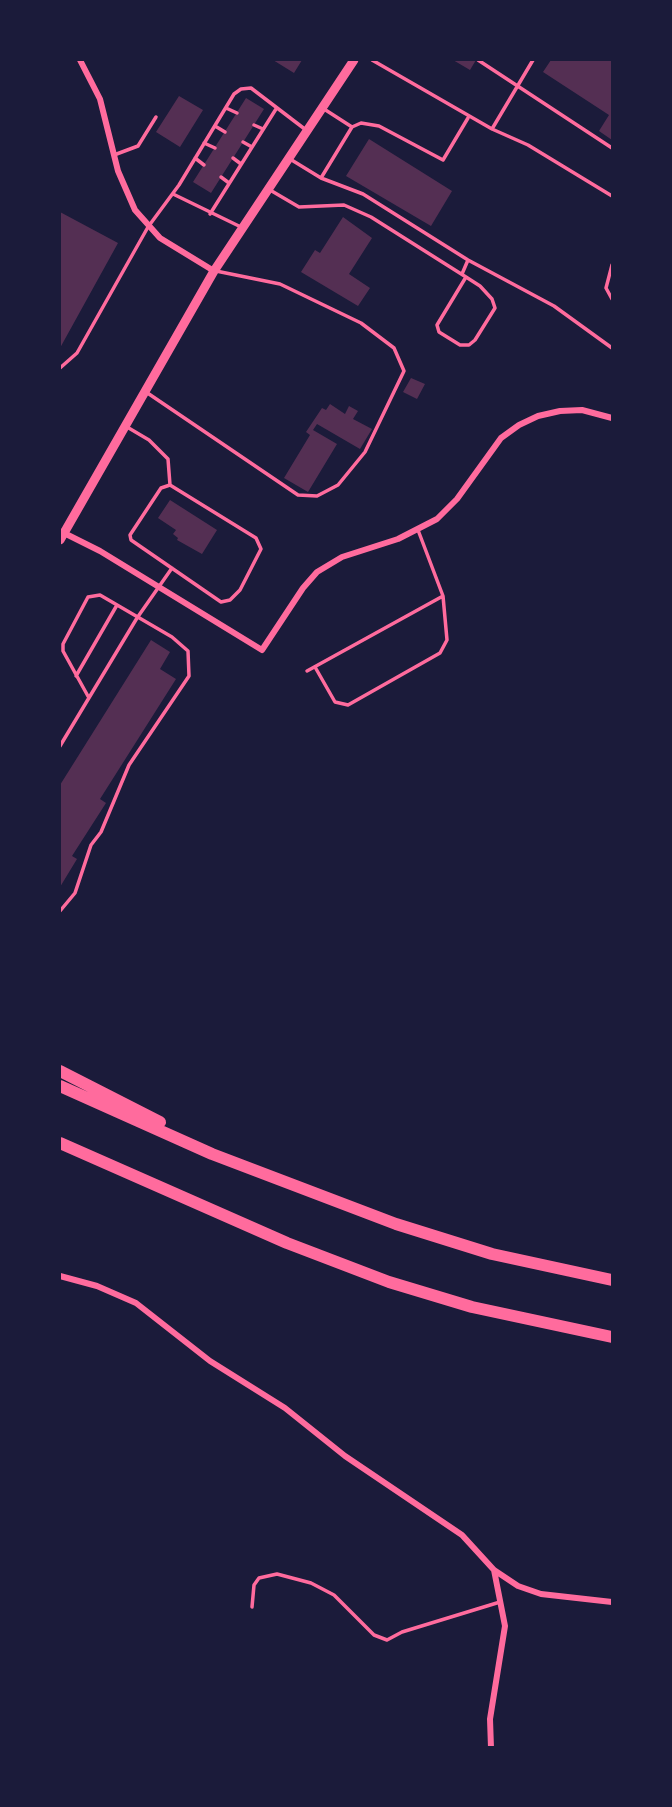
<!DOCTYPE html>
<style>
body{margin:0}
#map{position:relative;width:672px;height:1807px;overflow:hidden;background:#1b1b3a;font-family:"Work Sans",sans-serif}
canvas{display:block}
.frame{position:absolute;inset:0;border:61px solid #1b1b3a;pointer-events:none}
</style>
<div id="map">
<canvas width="672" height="1807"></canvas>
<div class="frame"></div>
</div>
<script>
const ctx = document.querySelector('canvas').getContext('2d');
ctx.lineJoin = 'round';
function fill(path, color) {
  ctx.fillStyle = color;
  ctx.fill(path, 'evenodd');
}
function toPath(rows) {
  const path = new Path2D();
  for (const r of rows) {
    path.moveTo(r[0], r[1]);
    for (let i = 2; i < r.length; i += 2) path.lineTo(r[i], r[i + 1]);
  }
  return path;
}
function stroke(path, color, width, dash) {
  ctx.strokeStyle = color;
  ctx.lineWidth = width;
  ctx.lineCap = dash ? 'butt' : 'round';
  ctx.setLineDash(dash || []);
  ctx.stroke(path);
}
fill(toPath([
 [273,60,302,60,294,73],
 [453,60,476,60,470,70],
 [551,60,612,60,612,140,599,131,609,115,543,72],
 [179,96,203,110,180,147,156,132],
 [246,98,264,109,211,193,193,182],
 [369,139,452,191,431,226,346,176],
 [60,212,118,243,60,348],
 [343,217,372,238,349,274,370,288,358,306,301,272,315,250,320,253],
 [411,378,425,384,417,399,403,392],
 [330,404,345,414,349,406,358,411,353,419,372,429,360,449,317,424,313,430,337,444,308,492,284,478,310,435,306,432,322,408,326,410],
 [170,500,217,530,202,554,177,540,178,538,173,534,176,530,158,518],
 [151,640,170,652,160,669,176,679,100,799,106,803,72,856,77,859,60,887,60,785]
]), '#542f53');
stroke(toPath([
 [372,60,492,129,533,60],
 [478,60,612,148],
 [226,108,237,113],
 [324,109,352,127],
 [254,125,263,129],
 [215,126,225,132],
 [492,129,528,145,612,196],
 [243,142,252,147],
 [204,143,215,148],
 [114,155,138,146,156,117],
 [195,158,204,165],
 [233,158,241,164],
 [290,159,321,178,352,127,361,123,379,126,443,160,468,118],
 [221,177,229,183],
 [321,178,363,194,468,260,554,306,612,348],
 [270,190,299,207,344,205,371,217,466,277,480,286,492,299,495,308,475,340,469,345,460,345,439,332,437,325,466,277],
 [173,194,243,228],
 [210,214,276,109],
 [612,265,606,288,612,299],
 [462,274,468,260],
 [60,368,77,353,148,227,179,185,234,94,241,89,251,88,306,130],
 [146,392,298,495,317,496,338,485,365,452,404,371,394,348,361,323,280,284,216,271],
 [127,427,149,440,168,459,170,485],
 [170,485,256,538,261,549,240,590,230,600,221,602,131,540,130,535,161,488,170,485],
 [315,667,335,702,348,705,440,653,447,640,443,596],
 [307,671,443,596,418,530],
 [76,676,117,605],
 [60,746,137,618,172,568],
 [60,911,75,893,91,845,101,832,129,765,189,676,188,651,172,637,100,595,88,597,63,644,63,651,89,698],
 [252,1607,254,1585,259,1578,277,1574,311,1583,334,1595,374,1635,387,1640,402,1632,500,1602]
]), '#ff6b9d', 3.5);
stroke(toPath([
 [80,60,100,99,118,171,135,210,160,238,214,271],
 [62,532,100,551,262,650,303,588,317,572,342,557,398,539,437,519,457,499,501,438,519,425,538,416,560,411,582,410,612,418],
 [60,1276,97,1286,136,1303,210,1361,285,1408,345,1456,462,1535,494,1570,518,1586,541,1594,612,1602],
 [491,1748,490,1719,505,1626,494,1570]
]), '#ff6b9d', 6);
stroke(toPath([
 [60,540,214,271,354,60]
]), '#ff6b9d', 9);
stroke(toPath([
 [60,1071,160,1122],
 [60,1086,212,1154,396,1224,492,1254,612,1280],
 [60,1143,287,1243,389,1282,472,1307,612,1337]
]), '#ff6b9d', 12);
</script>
